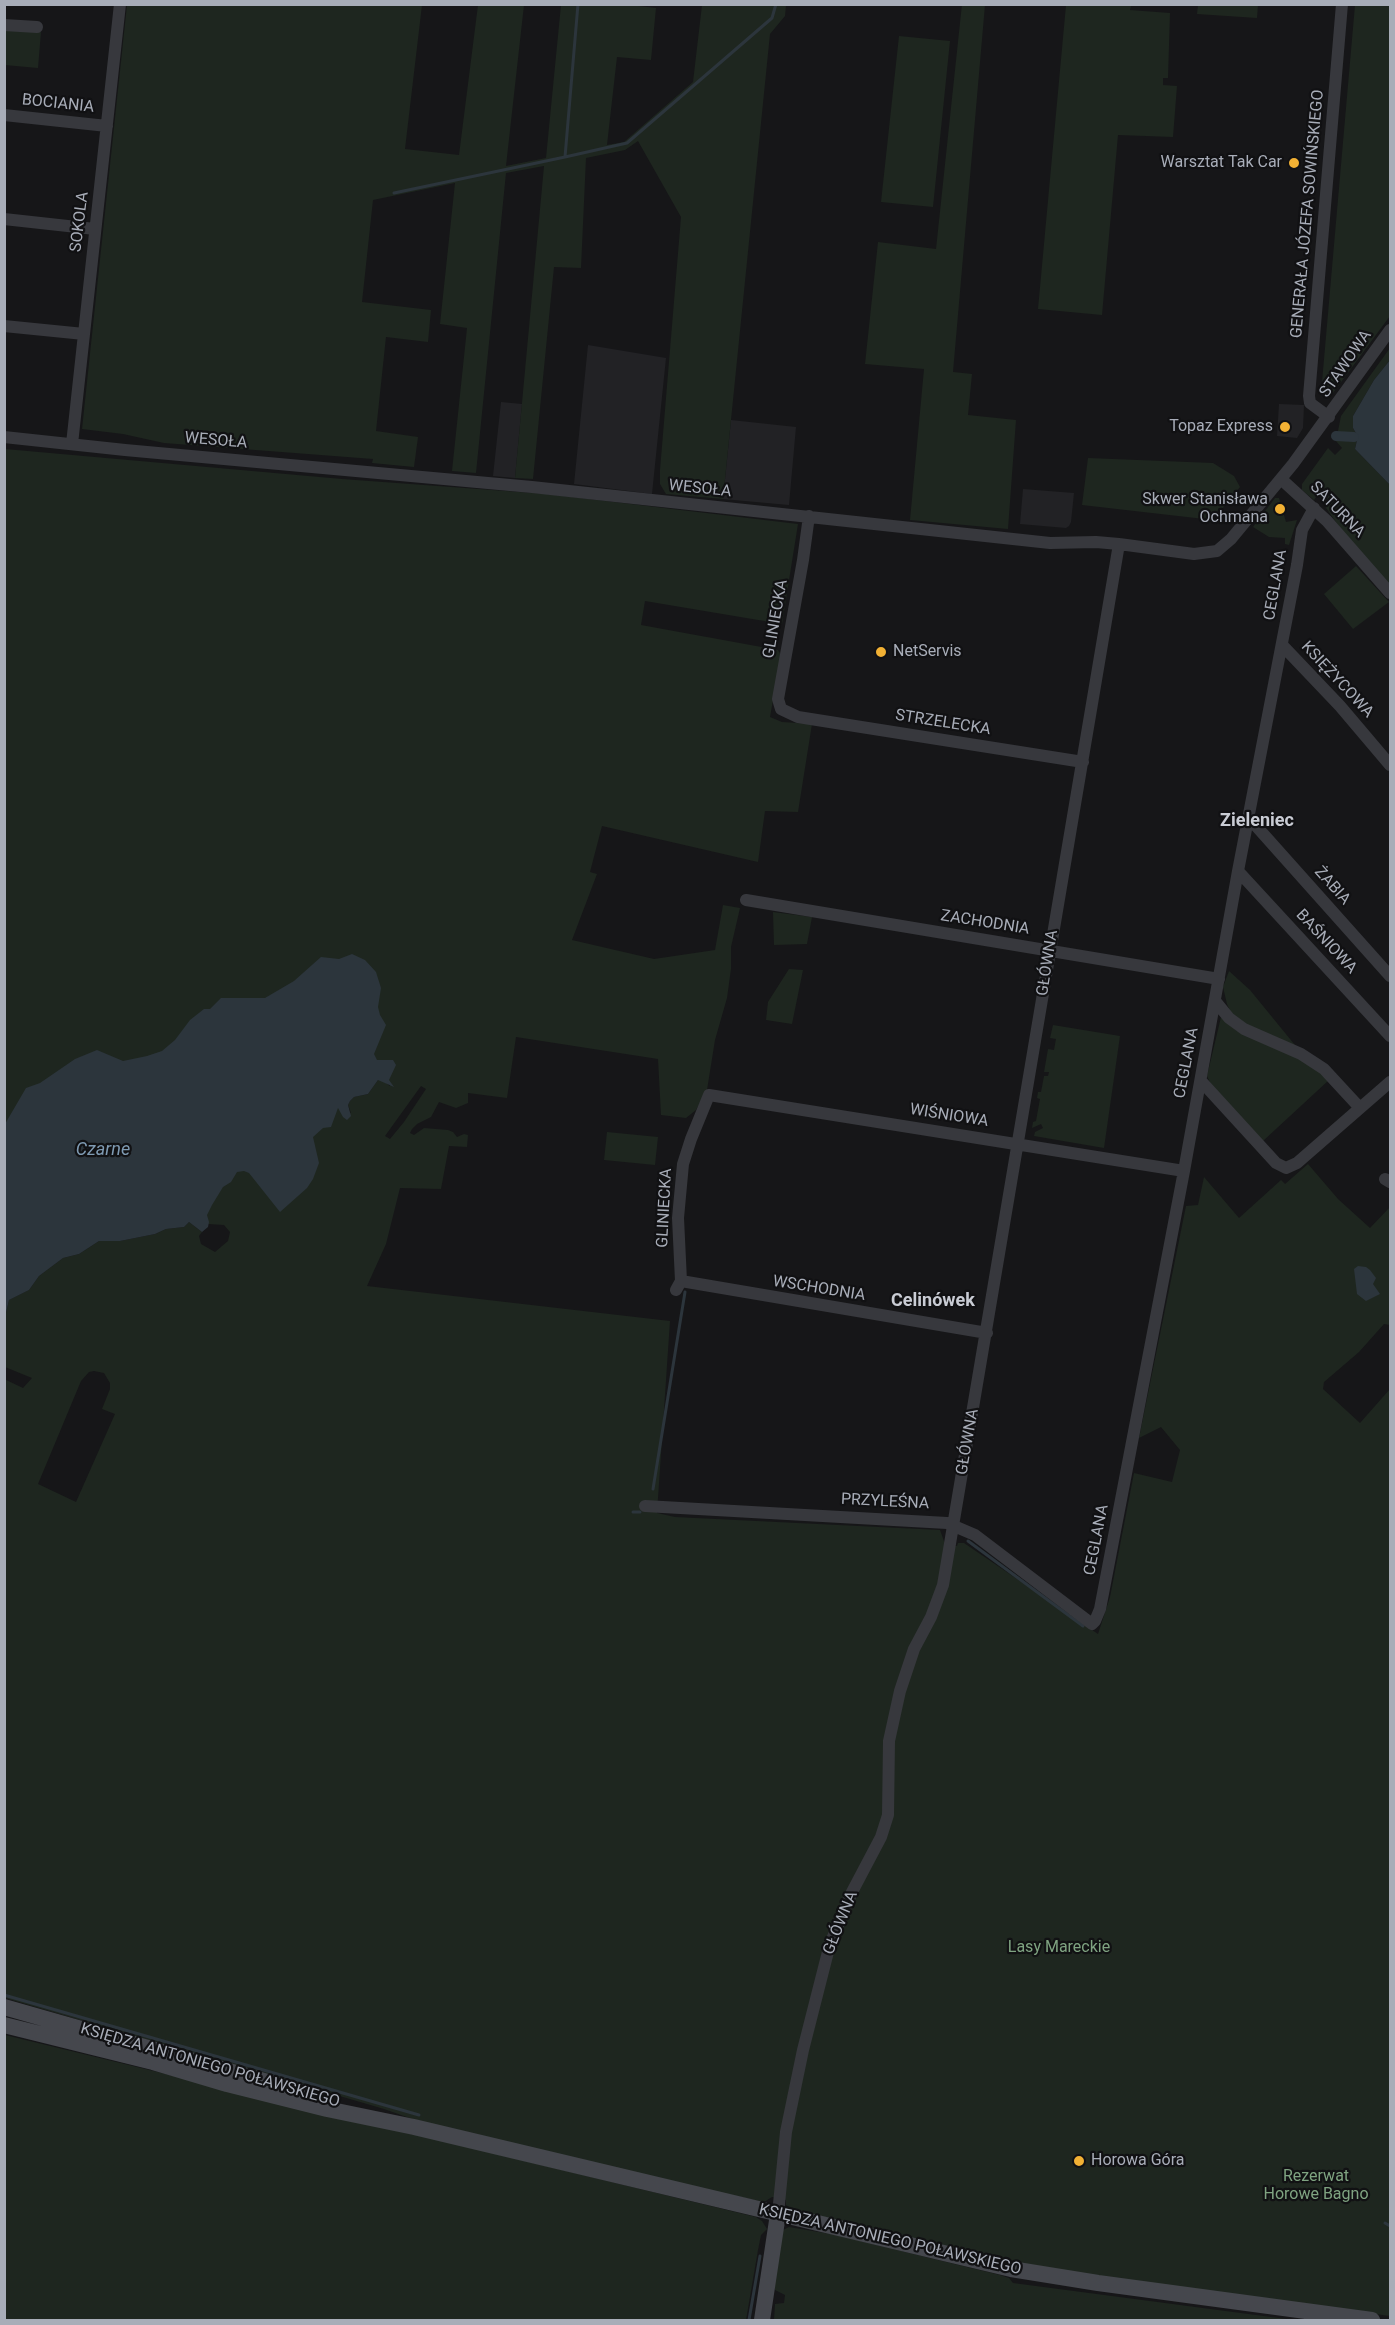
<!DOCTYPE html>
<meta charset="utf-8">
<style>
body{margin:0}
#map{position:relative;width:1395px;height:2325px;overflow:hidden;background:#161618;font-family:Roboto,sans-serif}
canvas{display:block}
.frame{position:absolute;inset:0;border:6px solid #a8adb8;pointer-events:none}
</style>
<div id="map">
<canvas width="1395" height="2325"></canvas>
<div class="frame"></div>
</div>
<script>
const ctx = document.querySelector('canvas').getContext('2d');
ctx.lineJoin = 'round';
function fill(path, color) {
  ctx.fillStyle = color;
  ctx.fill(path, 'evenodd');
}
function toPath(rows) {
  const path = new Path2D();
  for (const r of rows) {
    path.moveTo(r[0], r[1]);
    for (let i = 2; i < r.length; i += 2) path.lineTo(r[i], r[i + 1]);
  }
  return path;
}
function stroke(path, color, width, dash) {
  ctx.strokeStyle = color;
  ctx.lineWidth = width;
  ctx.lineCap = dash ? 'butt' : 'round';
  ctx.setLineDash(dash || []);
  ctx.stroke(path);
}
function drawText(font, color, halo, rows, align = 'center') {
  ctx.font = font + ' Roboto,sans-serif';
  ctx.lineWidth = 4.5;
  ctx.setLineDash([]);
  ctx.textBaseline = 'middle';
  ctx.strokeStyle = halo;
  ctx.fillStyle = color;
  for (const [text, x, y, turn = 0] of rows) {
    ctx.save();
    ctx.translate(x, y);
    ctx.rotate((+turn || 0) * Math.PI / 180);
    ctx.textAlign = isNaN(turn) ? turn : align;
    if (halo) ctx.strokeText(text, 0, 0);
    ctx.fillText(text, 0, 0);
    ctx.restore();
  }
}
fill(toPath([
 [588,345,666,358,652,494,574,484],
 [501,402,522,404,515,478,493,476],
 [1279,404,1304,405,1303,428,1297,438,1277,436],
 [731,420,796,427,789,505,723,499],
 [1023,489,1074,493,1071,522,1069,526,1066,528,1020,524]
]), '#222225');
fill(toPath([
 [962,4,985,5,953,372,972,374,968,415,1016,420,1008,529,910,520,924,369,865,364,878,242,936,249],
 [630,5,656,8,651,60,617,57,607,145,624,142,693,82,702,5,786,5,785,16,770,34,723,499,666,494,660,484,660,470,681,217,638,141,625,150,586,158,581,268,554,267,533,479,515,478,544,166,506,173,476,473,452,471,467,328,440,324,455,183,373,200,362,302,431,310,428,342,386,337,376,431,418,437,414,467,372,463,373,459,164,443,123,434,82,429,127,5,422,5,405,149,459,155,478,5,524,5,506,166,546,158,561,5],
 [1066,5,1131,5,1130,10,1170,13,1168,78,1163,78,1163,85,1177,86,1173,137,1118,135,1102,315,1038,309],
 [1198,5,1258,5,1257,18,1197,14],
 [1355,5,1390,5,1390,316,1330,397,1322,382],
 [4,29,41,32,38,68,5,65],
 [899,36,950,41,933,207,881,202],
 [1390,348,1390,360,1374,380,1353,416,1353,428,1357,435,1354,436,1354,439,1357,440,1355,449,1390,485,1390,587,1357,552,1324,505,1321,490,1314,500,1302,490,1302,484,1328,448,1335,455,1342,448,1336,441,1341,416],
 [5,449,342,479,547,494,798,524,782,624,645,601,641,625,778,650,781,655,770,717,782,722,812,724,798,812,765,811,758,862,602,826,590,872,597,874,572,940,654,959,715,950,723,905,740,908,731,947,731,969,727,998,715,1040,707,1090,696,1110,686,1118,661,1115,658,1059,516,1037,507,1098,468,1093,468,1103,456,1108,439,1102,431,1117,417,1124,412,1129,410,1133,414,1135,424,1128,448,1130,453,1132,457,1137,464,1134,468,1135,467,1147,449,1146,441,1189,400,1188,386,1244,367,1286,670,1321,657,1513,675,1517,940,1530,945,1544,957,1546,958,1543,964,1543,1098,1634,1110,1597,1134,1473,1172,1482,1180,1450,1161,1427,1139,1438,1186,1206,1198,1205,1204,1177,1239,1218,1281,1180,1285,1184,1308,1164,1338,1199,1370,1228,1390,1207,1390,1325,1384,1324,1359,1352,1324,1382,1323,1389,1360,1423,1390,1389,1390,2316,1090,2276,987,2257,792,2209,786,2205,786,2200,772,2197,764,2202,726,2194,421,2122,384,2109,5,1998,4,1379,23,1388,32,1378,5,1367,5,1317,9,1300,29,1290,39,1276,63,1258,79,1254,99,1241,120,1241,155,1234,166,1229,184,1227,189,1222,202,1232,199,1236,201,1244,215,1252,228,1241,230,1232,224,1225,208,1224,204,1222,214,1179,337,1106,351,1113,348,1105,350,1101,354,1097,368,1094,378,1080,382,1080,390,1086,390,1084,385,1077,5,1174],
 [421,1086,426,1089,404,1122,390,1139,385,1136],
 [94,1371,104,1373,110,1383,110,1389,102,1409,115,1414,76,1502,38,1484,81,1381,89,1372],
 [1088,458,1213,463,1234,476,1240,487,1213,520,1082,505],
 [1275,498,1279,498,1286,522,1297,520,1289,545,1285,544,1285,538,1269,537,1253,527],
 [1356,566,1389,602,1353,629,1324,594],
 [773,912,812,917,807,944,774,945],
 [789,969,803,970,792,1024,766,1020,768,1002],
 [1229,971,1250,990,1299,1050,1234,1019,1227,1004,1223,987],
 [1221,1017,1236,1030,1313,1065,1329,1080,1263,1141,1213,1089,1207,1076],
 [1053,1025,1120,1036,1104,1148,1034,1136,1035,1132,1043,1128,1041,1124,1032,1128,1033,1122,1036,1121,1040,1099,1037,1098,1038,1092,1041,1092,1044,1076,1048,1076,1049,1072,1044,1072,1048,1049,1054,1050,1056,1039,1050,1038],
 [607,1132,658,1137,655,1165,604,1160],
 [5,2035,756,2217,762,2221,767,2229,761,2235,758,2250,746,2320,5,2320],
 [789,2227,831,2234,1000,2275,1009,2278,1013,2283,1294,2320,774,2320,775,2304,784,2303,785,2295,775,2290,774,2287,783,2230]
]), '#1e261f');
fill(toPath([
 [1390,360,1390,485,1355,449,1357,440,1354,439,1354,436,1357,435,1353,428,1353,416,1374,380],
 [352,954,365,960,376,972,381,988,378,1007,380,1015,386,1025,374,1054,377,1060,393,1060,396,1065,389,1080,394,1087,378,1080,368,1094,354,1097,350,1101,348,1105,351,1116,347,1120,343,1117,338,1108,331,1127,323,1128,313,1137,319,1163,313,1179,307,1188,280,1212,249,1173,244,1171,237,1172,231,1182,223,1187,212,1205,207,1215,209,1222,208,1227,202,1232,189,1222,184,1227,166,1229,155,1234,120,1241,99,1241,79,1254,63,1258,39,1276,29,1290,9,1300,5,1317,5,1124,26,1088,40,1083,75,1059,97,1050,123,1061,147,1056,162,1051,175,1040,190,1020,204,1009,210,1009,221,998,265,998,294,981,321,957,339,959],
 [1358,1266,1366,1267,1370,1270,1376,1278,1373,1284,1380,1294,1366,1301,1357,1294,1354,1269]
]), '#2c353c');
stroke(toPath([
 [578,4,565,157,627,143,772,18,776,4],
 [394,193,565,157],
 [653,1489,685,1292],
 [633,1512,640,1512],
 [968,1541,1083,1626],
 [4,1995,419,2115],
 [1385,2223,1390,2226],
 [749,2320,760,2256]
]), '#2c353c', 3);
stroke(toPath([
 [1336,436,1354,437]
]), '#2c353c', 10);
stroke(toPath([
 [4,25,37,27],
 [4,115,107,126],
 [4,219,95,229],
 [4,326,84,334],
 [1329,417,1310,403,1309,396,1342,4],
 [4,437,125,450,532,487,1050,543,1096,542,1119,544,1194,554,1217,551,1231,539,1293,464,1390,330],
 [72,444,120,4],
 [1281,479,1327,521,1390,593],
 [809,516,803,560,778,699,781,709,798,717,1083,762],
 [1282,645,1340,706,1390,765],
 [1249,818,1390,976],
 [1238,871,1390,1036],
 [746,900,1219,979],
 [1216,1002,1229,1018,1244,1029,1301,1054,1324,1069,1360,1108],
 [1201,1081,1276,1163,1286,1168,1297,1163,1390,1082],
 [1385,1179,1390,1182],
 [681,1281,987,1333],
 [676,1290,681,1281,678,1218,683,1164,691,1139,709,1095,1184,1171],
 [645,1506,947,1523,975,1535,1092,1624,1095,1621,1100,1609,1184,1171,1238,871,1297,565,1302,530,1314,508],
 [778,2214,786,2132,803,2050,830,1944,852,1892,881,1837,888,1815,889,1741,900,1691,914,1649,931,1617,943,1585,1119,544]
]), '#37383d', 12);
stroke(toPath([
 [4,2007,299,2091],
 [4,2025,153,2062,227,2084,327,2109,414,2127,1011,2269,1098,2283,1372,2320],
 [762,2320,778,2214]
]), '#45474d', 16);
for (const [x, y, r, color] of [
 [1294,163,6,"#f2b134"],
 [1285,427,6,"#f2b134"],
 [1280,509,6,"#f2b134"],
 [881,652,6,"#f2b134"],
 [1079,2161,6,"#f2b134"]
]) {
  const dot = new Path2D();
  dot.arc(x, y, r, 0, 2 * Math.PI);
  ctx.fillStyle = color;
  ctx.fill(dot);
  stroke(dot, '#111113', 2);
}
drawText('16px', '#a8adb8', '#111113', [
 ["BOCIANIA",58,104,6],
 ["GENERAŁA JÓZEFA SOWIŃSKIEGO",1308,214,-85],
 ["SOKOLA",80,222,-83],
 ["STAWOWA",1346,364,-55],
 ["WESOŁA",216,441,5],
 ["WESOŁA",700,489,6],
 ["SATURNA",1337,510,46],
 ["CEGLANA",1276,585,-80],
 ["GLINIECKA",776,619,-80],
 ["KSIĘŻYCOWA",1337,680,47],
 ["STRZELECKA",943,723,9],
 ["ŻABIA",1332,886,48],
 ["ZACHODNIA",985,923,9],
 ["BAŚNIOWA",1326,942,47],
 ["GŁÓWNA",1048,963,-81],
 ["CEGLANA",1187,1063,-79],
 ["WIŚNIOWA",949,1116,9],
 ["GLINIECKA",665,1208,-87],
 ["WSCHODNIA",819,1289,9],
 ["GŁÓWNA",968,1442,-80],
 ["PRZYLEŚNA",885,1502,3],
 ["CEGLANA",1097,1540,-79],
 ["GŁÓWNA",841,1923,-68],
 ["KSIĘDZA ANTONIEGO POŁAWSKIEGO",210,2066,16],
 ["KSIĘDZA ANTONIEGO POŁAWSKIEGO",890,2240,13]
]);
drawText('16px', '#a8adb8', '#111113', [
 ["Warsztat Tak Car",1282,163],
 ["Topaz Express",1273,427],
 ["Skwer Stanisława",1268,500],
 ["Ochmana",1268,518],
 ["NetServis",893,652,"left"],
 ["Horowa Góra",1091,2161,"left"]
], 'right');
drawText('16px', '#7fa381', '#111113', [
 ["Lasy Mareckie",1059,1948],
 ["Rezerwat",1316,2177],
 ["Horowe Bagno",1316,2195]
]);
drawText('bold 18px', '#c9ccd4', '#111113', [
 ["Zieleniec",1257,821],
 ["Celinówek",933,1301]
]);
drawText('italic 18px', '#7f9bb3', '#111113', [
 ["Czarne",103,1150]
]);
</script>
